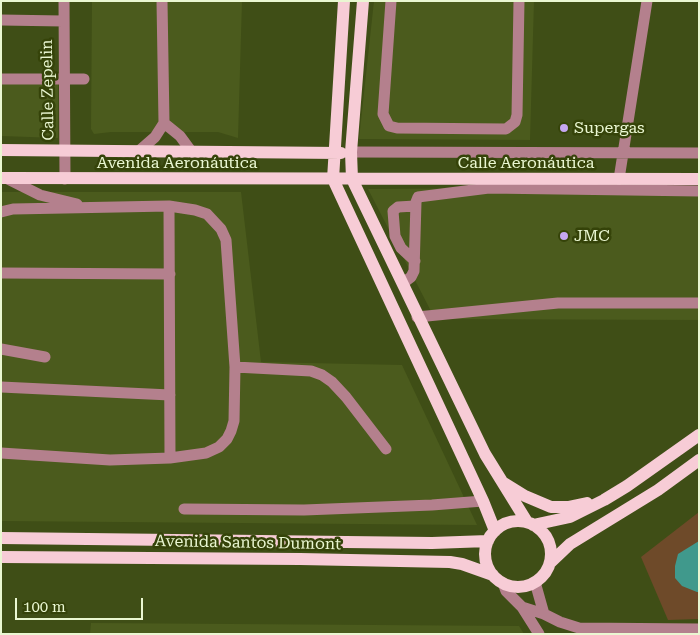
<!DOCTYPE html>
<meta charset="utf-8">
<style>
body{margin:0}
#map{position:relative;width:700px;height:635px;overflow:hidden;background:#3f4e16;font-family:"Roboto Serif",serif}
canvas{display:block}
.frame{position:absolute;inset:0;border:2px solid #eaf7d2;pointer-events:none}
.scale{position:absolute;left:15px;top:598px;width:128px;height:22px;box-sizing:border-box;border:2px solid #eaf7d2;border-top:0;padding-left:6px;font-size:15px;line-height:18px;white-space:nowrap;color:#eaf7d2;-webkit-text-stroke:4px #354309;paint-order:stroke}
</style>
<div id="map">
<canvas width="700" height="635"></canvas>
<div class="frame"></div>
<div class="scale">100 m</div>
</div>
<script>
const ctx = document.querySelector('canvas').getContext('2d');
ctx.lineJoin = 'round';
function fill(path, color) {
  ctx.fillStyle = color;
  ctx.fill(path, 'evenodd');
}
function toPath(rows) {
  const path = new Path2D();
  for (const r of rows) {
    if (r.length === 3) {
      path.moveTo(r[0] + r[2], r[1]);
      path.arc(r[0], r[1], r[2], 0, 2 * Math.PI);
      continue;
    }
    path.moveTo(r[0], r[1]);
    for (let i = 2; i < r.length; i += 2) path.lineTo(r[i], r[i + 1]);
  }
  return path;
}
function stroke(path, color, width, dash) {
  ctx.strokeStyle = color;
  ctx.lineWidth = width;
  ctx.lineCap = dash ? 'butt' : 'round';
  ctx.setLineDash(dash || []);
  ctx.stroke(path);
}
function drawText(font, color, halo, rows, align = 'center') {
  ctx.font = font + ' "Roboto Serif",serif';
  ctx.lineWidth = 5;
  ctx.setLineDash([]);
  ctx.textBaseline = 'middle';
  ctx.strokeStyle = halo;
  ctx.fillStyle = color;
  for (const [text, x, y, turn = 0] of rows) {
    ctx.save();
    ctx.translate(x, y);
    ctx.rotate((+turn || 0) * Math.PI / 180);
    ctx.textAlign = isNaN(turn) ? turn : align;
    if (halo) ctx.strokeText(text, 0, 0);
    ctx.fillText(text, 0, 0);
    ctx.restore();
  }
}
fill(toPath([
 [92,1,242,1,238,138,218,132,111,132,94,134,91,129],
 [374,1,534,1,530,140,359,139],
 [1,84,58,84,58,138,1,136],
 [699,187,699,320,435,319,368,189],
 [1,192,241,192,261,362,402,365,477,525,1,521],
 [91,623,519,626,524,634,90,634]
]), '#4b5b1d');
fill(toPath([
 [699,512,699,619,668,620,641,557]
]), '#6e4a29');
fill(toPath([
 [699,541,699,592,697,592,682,586,675,578,675,566,678,554]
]), '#40998c');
stroke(toPath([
 [64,1,65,179],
 [391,1,383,114,389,126,397,128,506,129,515,122,517,115,519,1],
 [1,20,63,21],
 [1,79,84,79],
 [164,123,180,136,191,151],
 [139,151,155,137,164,123,162,1],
 [351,152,699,153],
 [6,178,40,195,77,204],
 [619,179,647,1],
 [169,206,170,458],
 [1,212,13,209,169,206,195,210,207,214,221,229,226,240,235,367,234,421,231,431,227,439,219,447,206,453,170,458,110,460,1,453],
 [415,261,401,248,395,236,393,211,398,207,415,206],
 [1,273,170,274],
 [403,283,411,277,414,271,416,202,418,197,489,188,699,191],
 [417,317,558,303,699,303],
 [1,349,45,357],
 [235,367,311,371,322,375,332,382,346,397,386,449],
 [1,387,170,395],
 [184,509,304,510,432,505,483,501],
 [535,582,544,614],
 [503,583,506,591,522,607,544,614,560,622,579,628,699,629],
 [522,607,539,634]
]), '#b4808d', 11);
stroke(toPath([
 [344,1,333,179,483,501,495,531],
 [363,1,351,152,352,179,485,454,527,522],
 [1,150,341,153],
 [1,178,699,179],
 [504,483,525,496,551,507,568,507,587,503],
 [518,554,33],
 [533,525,570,517,604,500,627,486,699,435],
 [1,538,432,543,488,541],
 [1,557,300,559,450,562,462,564,493,575],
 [550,563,570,544,658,490,699,460]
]), '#f7ccd6', 12);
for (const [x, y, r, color] of [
 [564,128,5,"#c5a7f1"],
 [564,236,5,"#c5a7f1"]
]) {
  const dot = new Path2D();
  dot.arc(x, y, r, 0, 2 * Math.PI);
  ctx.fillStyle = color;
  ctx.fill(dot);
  stroke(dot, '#354309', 2);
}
drawText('16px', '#eaf7d2', '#354309', [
 ["Calle Zepelin",48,90,-91],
 ["Avenida Aeronáutica",177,163],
 ["Calle Aeronáutica",526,163],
 ["Avenida Santos Dumont",248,543,1]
]);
drawText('16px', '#eaf7d2', '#354309', [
 ["Supergas",574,128],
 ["JMC",574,236]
], 'left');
</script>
